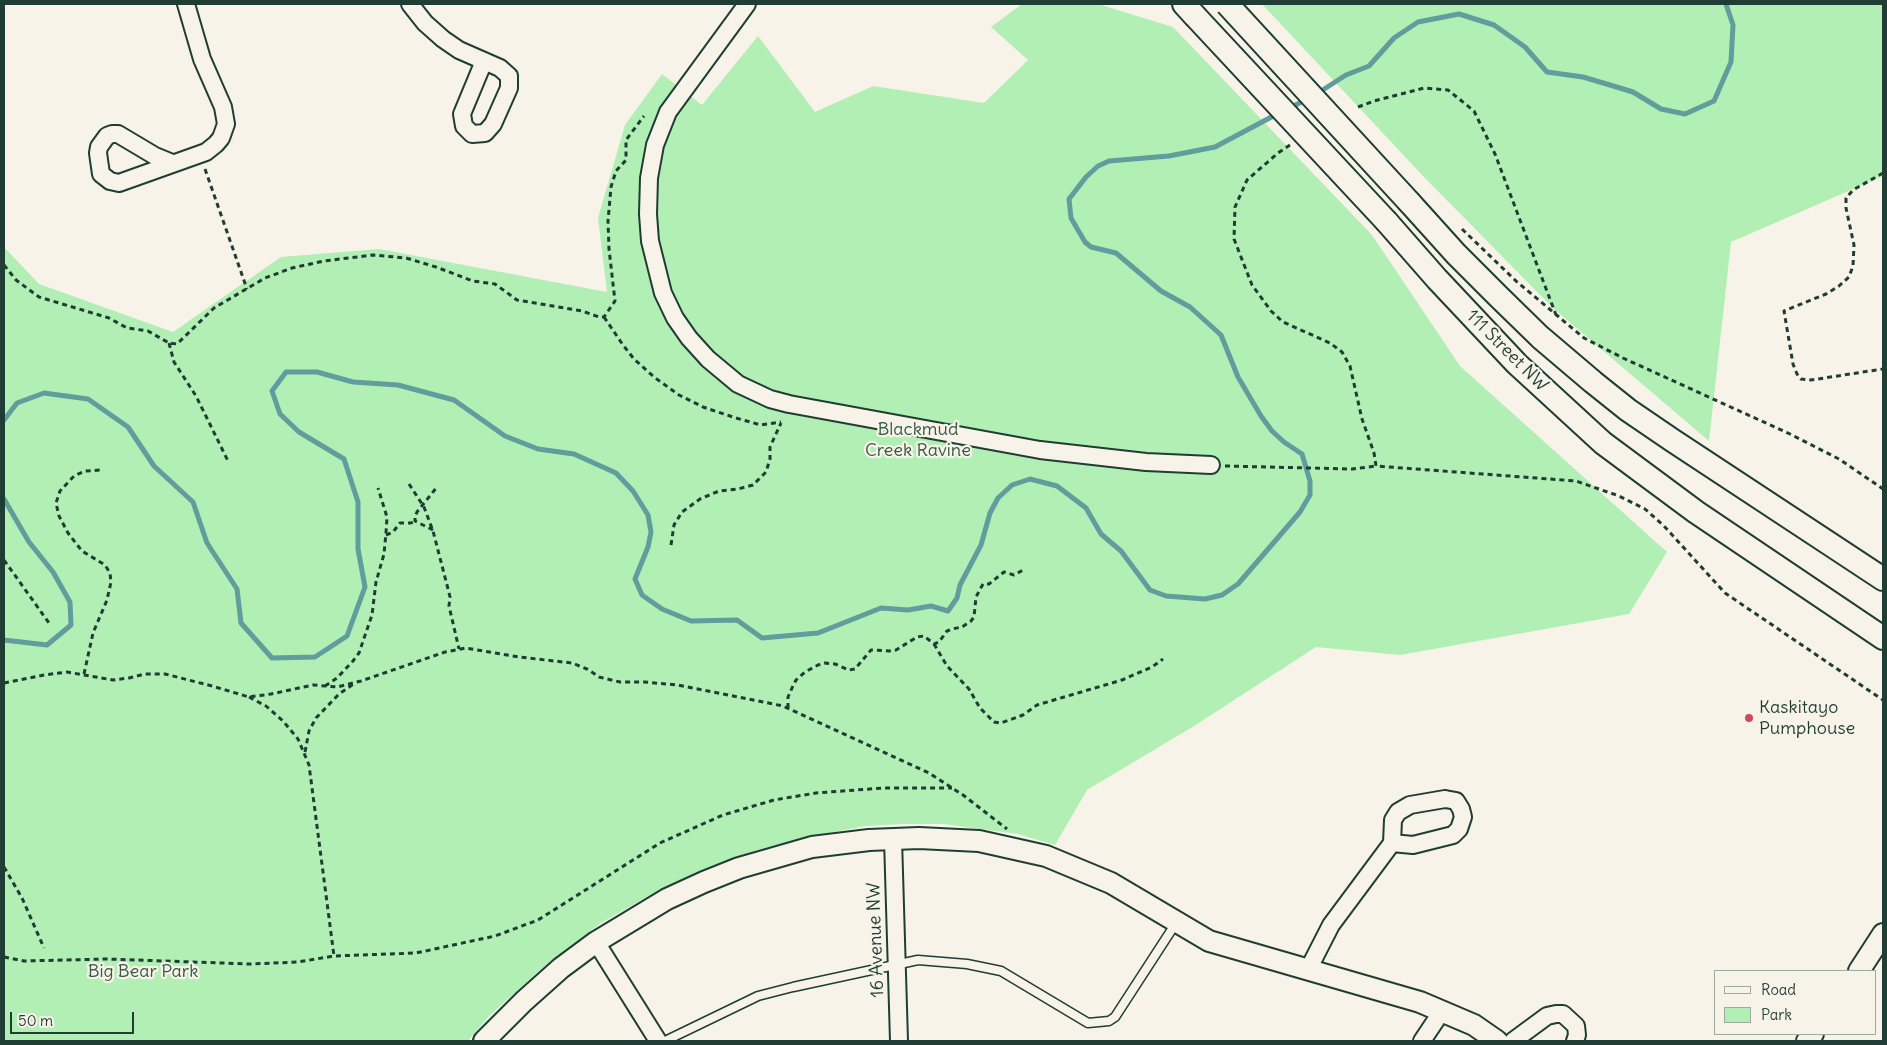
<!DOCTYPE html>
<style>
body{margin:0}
#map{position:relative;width:1887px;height:1045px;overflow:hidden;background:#f7f3e8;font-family:Delius,sans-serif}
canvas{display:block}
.frame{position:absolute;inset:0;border:5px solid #1f3d34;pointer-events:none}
.legend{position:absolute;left:1714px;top:970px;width:162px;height:65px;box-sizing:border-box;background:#f7f3e8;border:1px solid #a1aaa0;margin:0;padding:6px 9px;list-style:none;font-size:15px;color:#1f3d34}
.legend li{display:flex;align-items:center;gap:10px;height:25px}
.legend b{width:25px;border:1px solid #a1aaa0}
.scale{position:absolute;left:10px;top:1012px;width:124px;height:22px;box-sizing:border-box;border:2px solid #1f3d34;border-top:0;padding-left:6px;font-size:15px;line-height:18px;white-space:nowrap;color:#1f3d34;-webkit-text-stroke:4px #f7f3e8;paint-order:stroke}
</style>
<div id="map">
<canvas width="1887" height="1045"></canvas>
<div class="frame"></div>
<ul class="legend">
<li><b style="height:6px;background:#f7f3e8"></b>Road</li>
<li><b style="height:14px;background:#b1efb5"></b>Park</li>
</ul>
<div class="scale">50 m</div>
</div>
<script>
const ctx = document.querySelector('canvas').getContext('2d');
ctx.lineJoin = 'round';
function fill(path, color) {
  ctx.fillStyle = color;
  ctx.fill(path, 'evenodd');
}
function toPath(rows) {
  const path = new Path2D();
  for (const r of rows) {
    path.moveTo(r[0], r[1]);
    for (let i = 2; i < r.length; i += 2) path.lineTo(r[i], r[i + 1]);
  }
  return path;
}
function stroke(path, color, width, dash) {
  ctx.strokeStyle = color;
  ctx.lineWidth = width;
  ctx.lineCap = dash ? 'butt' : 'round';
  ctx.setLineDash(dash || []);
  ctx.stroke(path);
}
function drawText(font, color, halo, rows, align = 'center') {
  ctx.font = font + ' Delius,sans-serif';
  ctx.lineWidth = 4.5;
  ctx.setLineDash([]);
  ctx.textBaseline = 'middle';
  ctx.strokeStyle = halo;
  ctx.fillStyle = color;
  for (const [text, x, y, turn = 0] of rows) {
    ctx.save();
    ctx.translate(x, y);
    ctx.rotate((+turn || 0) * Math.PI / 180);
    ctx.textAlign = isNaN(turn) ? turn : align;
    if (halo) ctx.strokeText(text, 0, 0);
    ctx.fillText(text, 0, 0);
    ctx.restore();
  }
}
fill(toPath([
 [1022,4,1098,4,1173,27,1372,235,1460,366,1667,552,1629,614,1400,655,1316,647,1194,726,1087,790,1055,845,1018,834,980,829,943,824,903,824,866,826,808,837,757,850,701,870,652,894,601,923,541,969,489,1016,468,1041,4,1041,4,247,39,284,173,332,281,257,379,249,607,292,598,218,625,125,662,74,702,105,758,36,815,112,873,86,984,103,1028,60,991,27],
 [1262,4,1883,4,1883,176,1731,242,1709,441,1553,308,1423,176]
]), '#b1efb5');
stroke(toPath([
 [1318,93,1346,75,1369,66,1394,38,1418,22,1459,14,1494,25,1525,47,1547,72,1583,77,1610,85,1633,92,1661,109,1685,114,1714,101,1731,62,1733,25,1726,4],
 [1289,108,1306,100],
 [4,420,17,403,44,393,88,399,128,427,154,466,193,502,207,543,237,589,241,623,272,658,315,657,347,636,365,587,358,549,358,502,344,459,299,432,280,414,272,391,286,372,317,372,353,382,398,385,454,400,505,436,538,449,574,454,616,473,633,491,648,515,651,532,648,547,635,579,642,595,662,609,691,621,737,620,762,638,818,633,881,608,908,610,931,606,948,611,957,598,960,585,981,545,990,513,998,498,1012,485,1030,479,1057,486,1086,508,1101,534,1121,551,1150,590,1166,596,1205,599,1222,595,1238,584,1300,512,1310,495,1310,481,1302,454,1284,442,1272,431,1261,416,1238,377,1221,335,1190,307,1161,291,1116,253,1091,247,1085,242,1071,218,1069,199,1086,177,1098,166,1109,161,1169,156,1215,147,1279,113],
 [4,499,29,542,53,572,70,602,71,625,47,645,4,640]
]), '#609d9c', 5);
const service = toPath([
 [665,1041,758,996,793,987,918,960,967,964,1001,971,1088,1023,1109,1021,1115,1017,1176,923]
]);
const minor = toPath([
 [410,4,425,23,443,39,459,50,500,68,509,76,509,88,493,124,485,133,472,134,464,126,462,114,484,61],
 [747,4,668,112,655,145,649,178,648,214,650,241,663,293,675,318,689,338,708,359,738,384,770,399,789,404,1040,450,1146,462,1211,465],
 [172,163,155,156,118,134,112,134,107,136,99,147,98,153,101,174,110,181,119,183,206,152,216,144,221,138,226,124,223,107,202,59,186,4],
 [1445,799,1456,801,1461,809,1463,817,1459,829,1453,835,1413,845,1392,843,1393,820,1398,812,1410,805,1445,799],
 [893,839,899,1041],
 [596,942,658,1041],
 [1308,970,1331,925,1392,843],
 [1422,1041,1442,1011],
 [1513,1041,1547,1016,1556,1014,1563,1014,1576,1026,1577,1035,1575,1041]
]);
const tertiary = toPath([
 [1859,971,1883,934],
 [484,1041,524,1001,561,968,596,942,667,899,704,882,739,868,812,847,869,840,919,838,979,841,1046,856,1111,883,1209,941,1420,1002,1474,1025,1497,1041],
 [1807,1041,1813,1034]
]);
const secondary = toPath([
 [1184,4,1195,16],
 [1410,203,1456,254,1498,296,1540,337,1593,382,1628,410,1672,440,1883,579],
 [1387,222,1437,279,1517,364,1603,443,1696,512,1883,638]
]);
stroke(service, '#1f3d34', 11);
stroke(minor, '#1f3d34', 20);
stroke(tertiary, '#1f3d34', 24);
stroke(secondary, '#1f3d34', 26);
stroke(toPath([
 [1358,107,1374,101,1424,88,1448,90,1474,111,1495,154,1556,315],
 [1290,145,1278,153,1247,180,1235,207,1234,239,1252,285,1271,311,1283,322,1330,343,1342,352,1350,366,1362,419,1374,453,1376,466,1576,481,1619,496,1645,509,1664,526,1725,593,1883,700],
 [205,169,247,289],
 [1883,173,1853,190,1846,198,1846,208,1854,245,1853,266,1849,277,1839,286,1826,294,1784,311,1793,364,1797,374,1801,379,1811,380,1883,369],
 [1462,229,1516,281,1584,338,1623,358,1790,434,1839,459,1883,489],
 [4,265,16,280,39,297,109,318,127,328,148,331,169,343,177,344,214,308,265,278,292,268,324,261,373,255,406,258,436,267,473,281,495,284,517,300,582,311,599,317,604,317,615,301,609,249,608,221,611,187,616,171,626,160,626,140,644,116],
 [604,317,623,345,634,359,654,377,679,395,703,407,736,418,761,425,781,422],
 [169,343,174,362,196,396,228,461],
 [1225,466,1352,469,1376,466],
 [409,484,424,507,433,531,447,585,450,597,449,606,459,649],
 [433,530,415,521,415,517,417,512,437,487],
 [386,535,393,532,400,523,411,523,415,521],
 [671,545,674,525,682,512,700,499,719,491,738,489,753,485,766,472,770,459,770,447,781,423],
 [4,560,49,623],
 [934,644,947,666,969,689,980,708,994,722,1001,723,1023,715,1037,705,1122,680,1152,667,1163,659],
 [84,674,93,633,107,600,111,582,110,573,105,565,82,551,68,533,59,516,56,503,60,491,74,476,85,471,101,470],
 [4,683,44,675,67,672,113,680,129,678,145,674,165,674,212,686,249,697,271,694,313,685,337,687,361,681,445,652,466,648,519,657,572,663,587,669,599,677,620,682,644,682,678,685,783,706,929,773,963,795,1007,829],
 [325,686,337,678,353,661,359,653,372,615,376,582,384,554,386,533,387,517,378,488],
 [249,697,266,706,283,721,298,739,309,765,334,956],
 [788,708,788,697,792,688,796,680,805,672,818,665,825,663,835,664,849,670,855,669,871,650,889,651,896,650,917,637,924,636,934,644,939,642,947,631,952,629,962,627,971,621,974,617,976,597,983,584,989,584,1004,572,1014,575,1025,569],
 [305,752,309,731,316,718,339,694,355,683],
 [4,867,22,898,44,948],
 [4,957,24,961,107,959,250,964,298,962,334,956,416,953,495,936,538,920,660,843,723,815,774,800,816,793,883,788,952,788]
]), '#1f3d34', 3, [5, 4]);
stroke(service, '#f7f3e8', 8);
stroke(minor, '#f7f3e8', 16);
stroke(tertiary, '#f7f3e8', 20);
stroke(secondary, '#f7f3e8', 22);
const secondaryBridge = toPath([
 [1227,4,1410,203],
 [1195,16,1387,222]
]);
stroke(secondaryBridge, '#1f3d34', 26, []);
stroke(secondaryBridge, '#f7f3e8', 22);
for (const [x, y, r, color] of [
 [1749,718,5,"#d1495b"]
]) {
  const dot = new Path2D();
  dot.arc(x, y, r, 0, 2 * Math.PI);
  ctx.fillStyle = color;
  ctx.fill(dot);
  stroke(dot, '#f7f3e8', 2);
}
drawText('18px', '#1f3d34', '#f7f3e8', [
 ["111 Street NW",1507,351,45],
 ["16 Avenue NW",876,940,-92]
]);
drawText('18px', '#355847', '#f7f3e8', [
 ["Blackmud",918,430],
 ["Creek Ravine",918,451],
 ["Big Bear Park",143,972]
]);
drawText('18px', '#1f3d34', '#f7f3e8', [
 ["Kaskitayo",1759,708],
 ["Pumphouse",1759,729]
], 'left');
</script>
